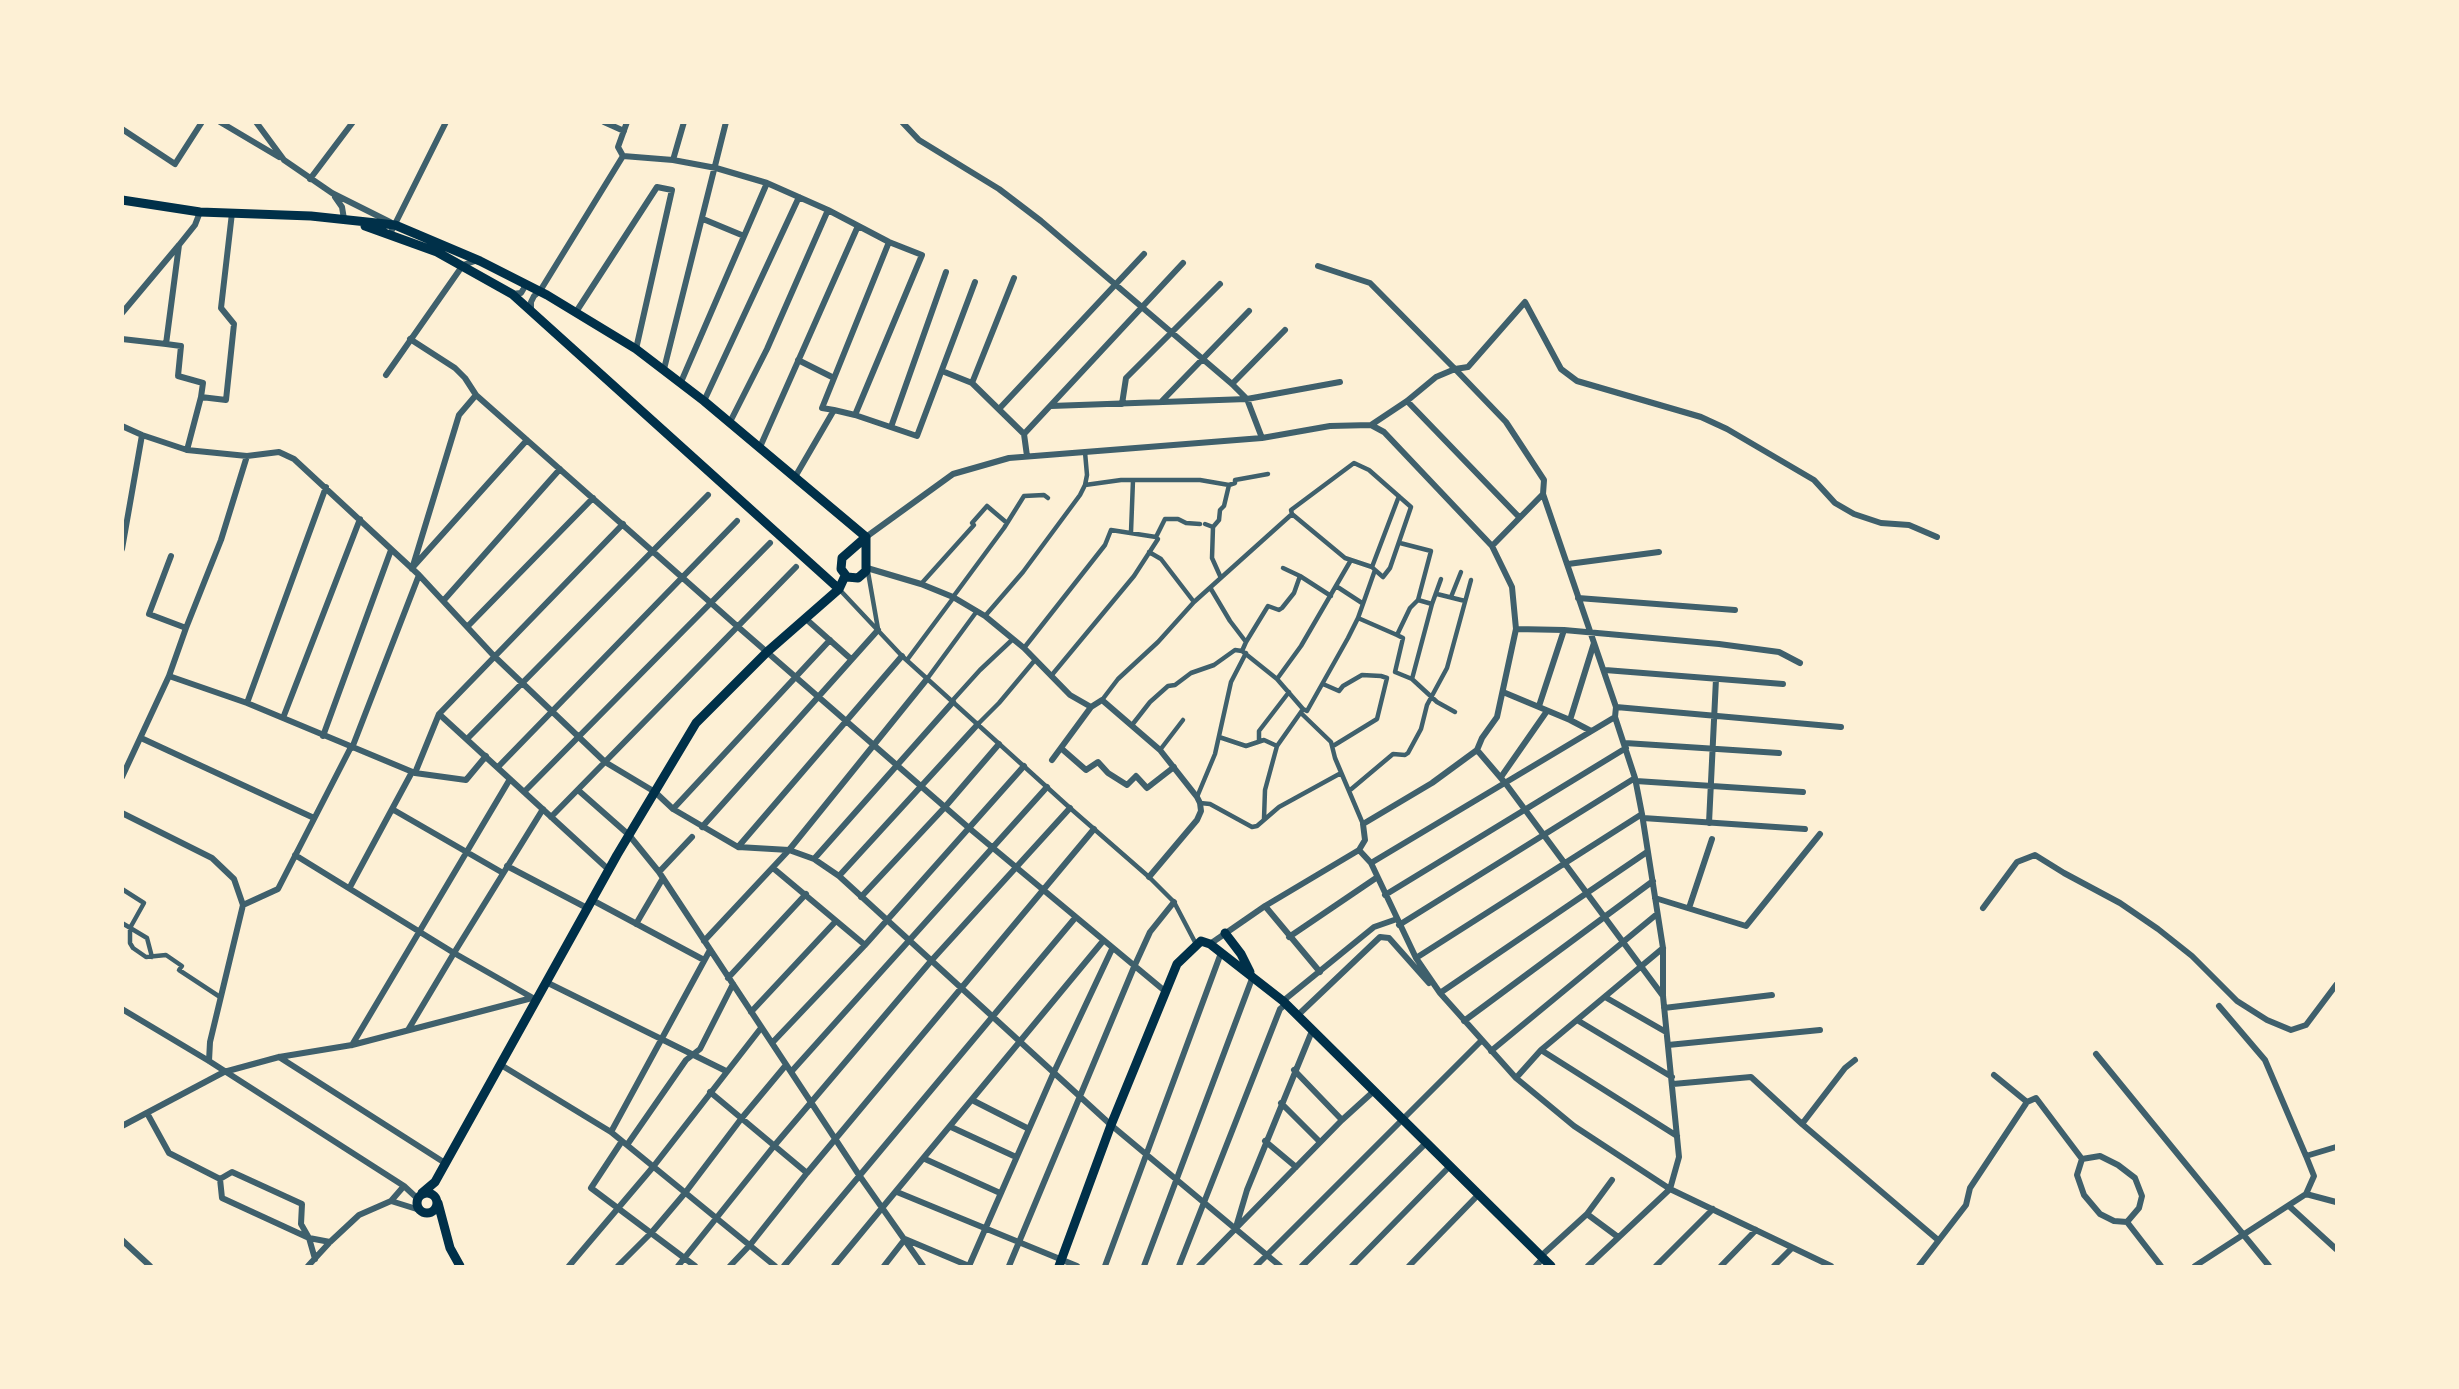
<!DOCTYPE html>
<style>
body{margin:0}
#map{position:relative;width:2459px;height:1389px;overflow:hidden;background:#fdf0d5;font-family:"Roboto Condensed",sans-serif}
canvas{display:block}
.frame{position:absolute;inset:0;border:124px solid #fdf0d5;pointer-events:none}
</style>
<div id="map">
<canvas width="2459" height="1389"></canvas>
<div class="frame"></div>
</div>
<script>
const ctx = document.querySelector('canvas').getContext('2d');
ctx.lineJoin = 'round';
function toPath(rows) {
  const path = new Path2D();
  for (const r of rows) {
    if (r.length === 3) {
      path.moveTo(r[0] + r[2], r[1]);
      path.arc(r[0], r[1], r[2], 0, 2 * Math.PI);
      continue;
    }
    path.moveTo(r[0], r[1]);
    for (let i = 2; i < r.length; i += 2) path.lineTo(r[i], r[i + 1]);
  }
  return path;
}
function stroke(path, color, width, dash) {
  ctx.strokeStyle = color;
  ctx.lineWidth = width;
  ctx.lineCap = dash ? 'butt' : 'round';
  ctx.setLineDash(dash || []);
  ctx.stroke(path);
}
stroke(toPath([
 [1085,485,1121,480,1200,480,1229,485,1235,483,1235,480,1268,474],
 [1292,514,1291,510,1354,463,1369,470,1411,507,1390,568,1383,577,1375,570,1358,618,1348,638,1307,711,1303,709],
 [1292,514,1345,558,1372,567,1375,570],
 [1205,524,1213,527],
 [1131,532,1133,480],
 [1149,552,1161,559,1194,602],
 [1372,567,1399,496],
 [1283,568,1300,576],
 [868,572,878,629],
 [1221,578,1212,558,1213,527,1219,520,1220,510,1224,506,1229,485],
 [921,584,974,525,972,523,987,506,1007,523],
 [1336,586,1362,603],
 [839,589,902,656,1070,808,1149,877,1174,902,1196,944],
 [1211,589,1230,621,1246,642,1242,651,1277,679,1303,709,1301,712,1302,714,1331,742,1335,758,1363,824],
 [1437,594,1465,601],
 [953,597,1004,528,1024,496,1044,495,1048,498],
 [1451,597,1461,572],
 [1418,600,1432,604],
 [985,616,1023,572,1080,495,1085,485,1087,475,1085,452],
 [1358,618,1397,635],
 [1246,642,1268,606,1279,610,1282,608,1294,593,1300,576,1331,596],
 [1024,648,1105,545,1111,530,1156,537],
 [907,660,954,597],
 [1395,672,1403,638,1397,635,1410,608,1418,600,1431,551,1400,543],
 [1395,672,1412,679,1437,702,1455,712],
 [1051,676,1134,576,1158,539,1156,537,1165,519,1178,519,1186,523,1200,524],
 [927,679,977,611],
 [1277,679,1301,646,1351,560],
 [1412,679,1432,604,1441,579],
 [1323,684,1339,691,1343,686,1362,675,1381,676,1387,678],
 [1102,700,1118,679,1158,642,1194,602,1292,514],
 [952,701,980,670,1013,639],
 [978,724,999,703,1035,660],
 [1132,725,1150,702,1168,686,1175,685,1191,673,1214,665,1235,650,1242,651],
 [1219,737,1246,746,1264,740,1277,746],
 [1259,741,1259,731,1289,692],
 [1333,746,1377,719,1387,678],
 [1160,750,1183,720],
 [1349,791,1393,754,1405,755,1408,753,1421,729,1427,705,1447,668,1471,580],
 [1197,797,1215,754,1231,682,1246,653],
 [1200,803,1210,804,1252,827,1257,826,1279,807,1341,773],
 [1264,819,1265,790,1277,746,1301,712],
 [122,889,144,903,130,928,130,943,133,948,146,957,166,955,182,966,179,970,220,997],
 [122,923,147,938,152,957]
]), '#3f606c', 4.5);
stroke(toPath([
 [220,122,279,157],
 [256,122,284,160,332,193,390,222],
 [604,122,624,131],
 [902,122,919,140,999,189,1041,221,1232,384,1247,399,1262,438],
 [122,129,175,164,202,122],
 [623,156,673,160,716,168,767,183,828,210,889,242,922,255,855,415],
 [673,160,684,122],
 [310,179,353,122],
 [335,197,342,207,344,219],
 [703,219,744,236],
 [390,234,446,122],
 [1318,266,1370,283,1455,369,1468,367,1525,302,1561,369,1577,381,1701,417,1727,429,1814,480,1835,503,1854,514,1881,523,1909,525,1937,537],
 [512,294,521,293,524,288,524,283],
 [531,310,531,302,534,296,540,291,623,156,618,147,627,122],
 [576,312,657,187,672,190,636,349],
 [122,313,179,245,195,225,200,212],
 [122,339,166,344,179,245],
 [410,339,455,368,465,378,476,395,737,626,969,828,1166,992],
 [166,344,181,346,178,376,203,383,201,397],
 [798,360,834,378],
 [664,369,726,122],
 [942,371,972,383,1024,434,1027,456],
 [386,375,463,265,475,261],
 [681,382,767,183],
 [972,383,1014,278],
 [1232,384,1285,330],
 [704,401,799,197],
 [1407,401,1519,517],
 [1161,402,1249,311],
 [1122,404,1126,378,1220,284],
 [1051,406,1247,399,1340,382],
 [999,409,1144,254],
 [834,410,822,408,889,242],
 [730,422,767,349,828,210],
 [1371,425,1407,401,1436,377,1455,369,1506,422,1544,480,1543,494,1616,707,1615,717,1635,778,1642,814,1663,948,1663,996,1679,1157,1670,1189],
 [122,426,142,435,187,450,247,456,279,452,294,459,419,575,494,656,605,762,655,792,673,809,738,847,789,850,814,859,839,876,1111,1125,1280,1266],
 [891,427,946,272],
 [1024,434,1183,263],
 [760,447,858,226],
 [187,450,201,397,226,400,234,324,221,308,232,213],
 [795,477,834,410,855,415,917,436,975,282],
 [866,537,953,474,1009,458,1262,438,1330,426,1371,425,1384,432,1492,546,1512,587,1516,629,1497,717,1482,738,1477,750,1432,783,1363,824,1365,840,1359,850,1265,906,1210,944],
 [1492,546,1543,494],
 [122,549,142,435],
 [171,556,149,614,186,628],
 [1568,564,1659,552],
 [413,567,527,440],
 [867,568,921,584,953,597,985,616,1024,648,1070,695,1091,707,1102,700,1160,750,1197,797,1200,803,1201,811,1197,820,1149,877],
 [412,569,459,415,476,395],
 [1578,598,1735,610],
 [444,600,560,469],
 [806,619,851,659],
 [468,626,593,498],
 [1516,629,1564,630,1719,644,1779,652,1800,663],
 [1605,670,1783,684],
 [169,676,247,703,415,773,466,780,486,756],
 [1503,692,1570,720,1591,731],
 [247,703,326,487],
 [1539,706,1564,630],
 [1616,707,1841,727],
 [439,714,609,870],
 [283,718,360,519],
 [1570,720,1594,643],
 [323,736,391,550],
 [141,738,314,818],
 [467,739,708,495],
 [1625,743,1779,753],
 [352,748,419,575],
 [1062,749,1086,770,1098,762,1108,773,1127,785,1136,776,1147,788,1174,767],
 [1477,750,1506,784,1663,996],
 [1052,760,1091,707],
 [498,767,737,521],
 [415,773,439,714,623,524],
 [122,777,169,676,186,628,221,540,247,456],
 [1501,777,1547,711],
 [1636,781,1803,792],
 [578,790,629,835,659,872,859,1175,923,1266],
 [524,792,770,543],
 [392,809,503,873],
 [673,809,830,640],
 [122,813,212,858,234,879,243,905,210,1042,209,1061],
 [551,817,796,567],
 [1643,818,1805,829],
 [1709,823,1716,679],
 [702,827,878,630],
 [738,847,902,656],
 [1359,850,1371,863,1416,958,1440,993,1516,1078,1574,1126,1670,1189,1831,1266],
 [295,855,454,953,533,998],
 [814,859,953,702],
 [1371,863,1615,717],
 [507,866,587,908],
 [773,868,865,945],
 [659,872,692,837],
 [839,876,978,724],
 [350,887,412,772],
 [1385,895,1626,748],
 [861,897,945,807,999,744],
 [1655,898,1746,926,1820,834],
 [592,900,704,960],
 [243,905,278,889,351,747],
 [1265,906,1320,972],
 [1689,908,1712,839],
 [1983,908,2017,862,2035,855,2064,873,2120,903,2158,929,2192,956,2237,1001,2267,1020,2291,1030,2306,1025,2336,985],
 [636,924,663,878],
 [1399,925,1635,778],
 [1289,937,1376,878],
 [704,941,789,850,927,679],
 [1416,958,1642,814],
 [728,978,806,894],
 [546,982,726,1071],
 [1440,993,1647,852],
 [1605,997,1666,1032],
 [1283,1001,1374,927,1397,919],
 [2219,1006,2265,1060,2306,1156],
 [1664,1008,1772,995],
 [122,1009,209,1061,404,1186,418,1199],
 [751,1012,836,921],
 [1297,1016,1380,937,1389,938,1429,983],
 [1577,1020,1672,1077],
 [1464,1021,1653,881],
 [408,1030,454,953,543,809],
 [772,1043,865,945,1024,766],
 [352,1045,510,779],
 [1668,1045,1820,1030],
 [1541,1050,1677,1136],
 [1491,1051,1657,914],
 [2096,1054,2269,1266],
 [279,1057,445,1163],
 [501,1065,611,1132,775,1266],
 [1294,1070,1342,1120],
 [791,1072,1047,787],
 [1516,1078,1541,1050,1663,948],
 [1673,1084,1751,1077,1802,1124,1938,1240],
 [710,1092,807,1173],
 [972,1100,1029,1129],
 [2027,1102,2036,1098,2082,1159,2077,1175,2084,1195,2100,1214,2114,1221,2127,1222,2161,1266],
 [1281,1103,1320,1142],
 [147,1113,169,1153,220,1179],
 [1802,1124,1845,1068,1855,1060],
 [122,1126,224,1072,279,1057,352,1045,532,998],
 [951,1127,1016,1157],
 [611,1132,710,950],
 [622,1141,591,1188,695,1266],
 [1265,1141,1296,1167],
 [627,1145,686,1060,700,1049,733,984],
 [925,1159,1000,1193],
 [2082,1159,2100,1156,2118,1165,2135,1178,2142,1196,2139,1208,2127,1222],
 [220,1179,232,1172,302,1204,301,1224,309,1238,315,1259],
 [220,1179,222,1198,309,1238,330,1242],
 [897,1192,1077,1266],
 [2306,1194,2336,1202],
 [391,1201,423,1211],
 [2289,1206,2336,1249],
 [1587,1214,1618,1237],
 [1236,1227,1247,1190,1312,1031],
 [122,1240,150,1266],
 [1541,1256,1587,1214,1612,1180],
 [308,1266,330,1242,359,1215,391,1201,404,1186],
 [569,1266,653,1167,761,1028],
 [618,1266,652,1232,685,1193,741,1119,786,1065],
 [678,1266,774,1146,931,961,1070,808],
 [730,1266,750,1245,807,1173,1094,829],
 [784,1266,1075,918],
 [834,1266,1103,941],
 [884,1266,905,1239,969,1266],
 [969,1266,1054,1072,1112,949],
 [1009,1266,1134,967,1150,932,1174,902],
 [1105,1266,1221,953],
 [1144,1266,1253,976],
 [1179,1266,1280,1009,1286,1004],
 [1199,1266,1342,1120,1374,1091],
 [1256,1266,1481,1041],
 [1302,1266,1426,1143],
 [1352,1266,1450,1166],
 [1409,1266,1479,1194],
 [1536,1266,1543,1258],
 [1588,1266,1670,1189],
 [1656,1266,1713,1209],
 [1721,1266,1756,1230],
 [1774,1266,1792,1248],
 [1919,1266,1966,1205,1970,1188,2027,1102,1994,1075],
 [2195,1266,2306,1194,2314,1176,2306,1156,2336,1147]
]), '#3f606c', 6);
stroke(toPath([
 [122,200,200,212,311,216,395,225,480,261,547,295,636,349,704,401,866,537,866,571,858,578,847,577,841,569,842,558,866,537],
 [365,226,437,252,512,294,839,589],
 [1225,933,1241,954,1250,972],
 [422,1193,435,1182,617,855,696,723,767,652,839,589,845,576],
 [427,1203,10],
 [438,1203,450,1248,460,1266],
 [1059,1266,1111,1125,1177,964,1201,941,1210,944,1283,1001,1551,1266]
]), '#003049', 9);
</script>
